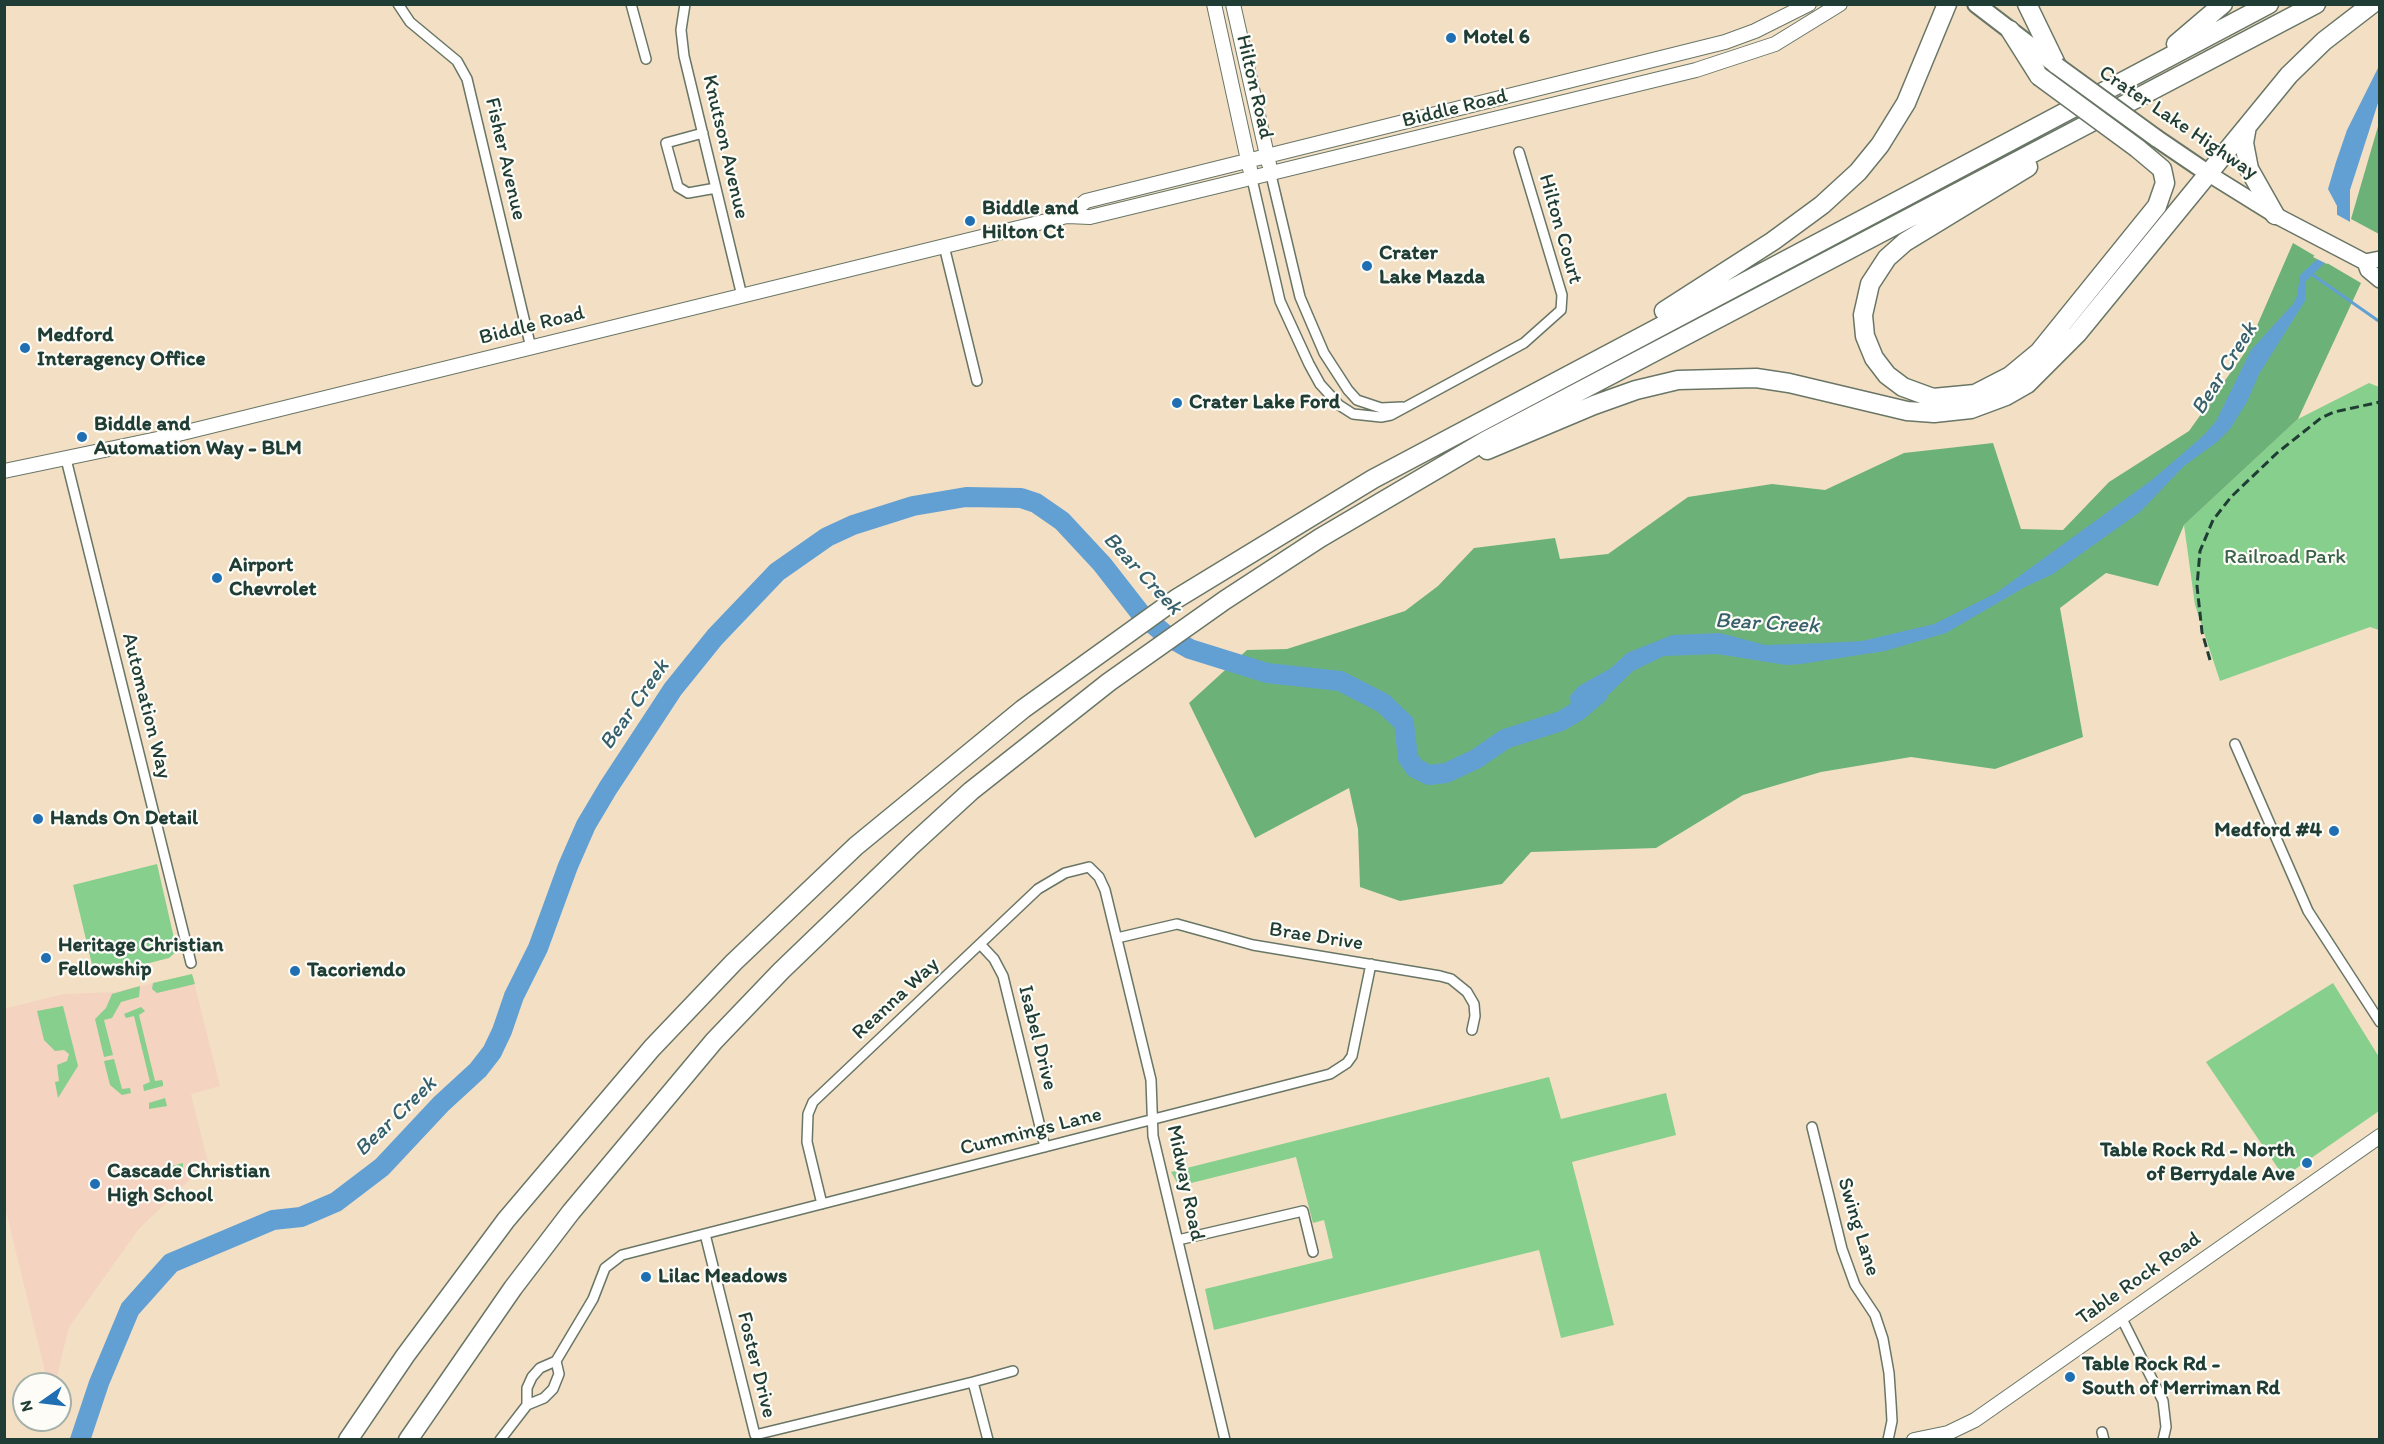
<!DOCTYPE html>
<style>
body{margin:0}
#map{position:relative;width:2384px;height:1444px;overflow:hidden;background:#f3e0c4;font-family:Itim,sans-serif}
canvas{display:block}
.frame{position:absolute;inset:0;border:6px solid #1f3d34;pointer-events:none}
.north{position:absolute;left:12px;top:1372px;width:60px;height:60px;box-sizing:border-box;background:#fdfcf7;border:2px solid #a4b0a9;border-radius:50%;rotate:256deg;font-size:16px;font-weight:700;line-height:24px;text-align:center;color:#1f3d34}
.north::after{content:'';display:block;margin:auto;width:21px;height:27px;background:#1f6fb2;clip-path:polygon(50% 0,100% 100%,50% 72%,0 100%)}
</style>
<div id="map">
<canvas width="2384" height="1444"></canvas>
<div class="frame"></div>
<div class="north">N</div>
</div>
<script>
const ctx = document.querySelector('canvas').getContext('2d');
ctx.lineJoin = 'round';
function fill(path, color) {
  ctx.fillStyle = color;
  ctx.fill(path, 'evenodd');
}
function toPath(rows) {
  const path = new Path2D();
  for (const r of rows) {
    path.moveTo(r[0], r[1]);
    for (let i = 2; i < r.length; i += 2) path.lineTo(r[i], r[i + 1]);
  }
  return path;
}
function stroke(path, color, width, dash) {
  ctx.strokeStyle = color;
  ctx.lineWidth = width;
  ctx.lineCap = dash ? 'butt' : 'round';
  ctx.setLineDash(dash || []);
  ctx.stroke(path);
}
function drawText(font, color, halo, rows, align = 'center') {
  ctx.font = font + ' Itim,sans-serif';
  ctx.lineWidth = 4.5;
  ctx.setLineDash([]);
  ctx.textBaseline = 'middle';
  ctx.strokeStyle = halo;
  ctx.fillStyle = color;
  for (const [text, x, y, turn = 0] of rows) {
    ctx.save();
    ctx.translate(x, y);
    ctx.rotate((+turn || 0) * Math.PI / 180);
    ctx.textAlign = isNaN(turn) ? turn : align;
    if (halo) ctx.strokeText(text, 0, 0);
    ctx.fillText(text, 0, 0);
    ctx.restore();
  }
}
fill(toPath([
 [192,974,220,1086,191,1094,208,1162,138,1230,69,1327,55,1384,48,1384,5,1207,4,1009,64,994,114,992]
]), '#f4d3c1');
fill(toPath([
 [2369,383,2379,387,2379,630,2370,627,2220,681,2195,605,2184,525,2298,419],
 [157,864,177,951,169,958,98,976,97,973,94,973,73,885],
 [192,974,195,984,157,993,152,989,153,983],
 [2333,983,2379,1057,2379,1111,2284,1177,2206,1062],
 [140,986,139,997,121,1002,112,1018,104,1020,113,1055,104,1057,95,1019,106,1008,112,994],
 [63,1006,78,1066,58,1098,55,1082,59,1081,57,1065,67,1061,69,1054,64,1050,55,1051,44,1040,37,1011],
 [141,1007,145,1011,139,1015,155,1081,162,1080,163,1083,163,1086,144,1091,143,1085,150,1082,134,1016,126,1018,124,1014],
 [114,1059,122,1089,130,1088,131,1093,122,1095,110,1085,104,1061],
 [1549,1077,1561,1119,1666,1093,1676,1135,1572,1162,1614,1325,1561,1338,1539,1250,1214,1330,1205,1289,1333,1258,1324,1220,1313,1223,1296,1157,1179,1186,1171,1172],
 [165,1098,167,1106,149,1109,149,1103],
 [183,1163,183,1168,173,1176,168,1178,164,1175,164,1172,173,1170,172,1166]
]), '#86cf8c');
fill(toPath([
 [2379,123,2379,234,2351,219],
 [2293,243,2361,283,2298,419,2184,525,2158,586,2106,573,2060,608,2083,737,1995,769,1911,757,1821,772,1743,795,1656,848,1531,852,1502,884,1400,901,1360,887,1358,829,1349,788,1255,838,1189,703,1247,650,1287,649,1405,611,1438,586,1474,548,1555,538,1560,559,1608,554,1688,497,1772,484,1825,490,1904,453,1993,443,2021,529,2063,530,2109,482,2189,431,2246,351]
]), '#6cb278');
fill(toPath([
 [2379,66,2379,100,2350,190,2350,227,2331,257,2306,281,2305,301,2259,374,2247,402,2230,429,2217,442,2184,466,2140,512,2053,574,2025,587,1946,633,1885,651,1801,664,1786,665,1717,654,1664,656,1633,671,1595,708,1583,714,1571,706,1570,696,1579,686,1611,668,1627,653,1672,635,1720,633,1765,645,1825,643,1862,641,1934,624,1996,593,2153,479,2204,435,2216,421,2251,350,2293,304,2297,296,2300,275,2323,254,2337,222,2337,206,2328,189,2336,162,2347,130]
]), '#62a0d4');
fill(toPath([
 [2334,213,2352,223,2353,227,2345,248,2327,264,2313,257,2326,245,2331,236]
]), '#f3e0c4');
stroke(toPath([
 [2310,273,2380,322]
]), '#62a0d4', 3);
stroke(toPath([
 [80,1440,99,1383,130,1309,171,1263,273,1220,301,1217,336,1202,382,1167,441,1104,478,1070,492,1052,502,1031,514,996,538,948,568,866,586,825,608,788,673,689,715,637,777,572,827,537,853,525,913,506,966,497,1021,498,1036,503,1062,521,1102,564,1141,614,1167,636,1190,649,1267,673,1340,681,1383,703,1404,723,1408,758,1415,768,1429,775,1446,773,1476,759,1505,739,1561,721,1578,711,1598,694]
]), '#62a0d4', 20);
const minor = toPath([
 [398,4,410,22,457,61,467,79,531,348],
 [631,4,646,59],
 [685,4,681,30,684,56,742,296],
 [703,133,666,143,678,187,688,193,716,188],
 [1271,175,1300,297,1324,353,1348,390,1357,400,1381,408,1402,407],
 [1252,179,1280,301,1309,364,1320,384,1339,405,1353,414,1381,417,1391,415,1524,343,1561,310,1562,295,1519,152],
 [944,246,977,381],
 [66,459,191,963],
 [2235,744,2308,911,2380,1022],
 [1117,938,1177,924,1253,945,1440,976,1451,979,1467,992,1474,1004,1475,1016,1472,1030],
 [980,944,994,959,1003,976,1045,1147],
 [1812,1127,1842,1249,1855,1285,1875,1315,1883,1339,1889,1373,1891,1403,1892,1421,1888,1440],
 [822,1204,807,1142,808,1114,813,1102,1038,889,1065,873,1089,867,1099,877,1105,890,1151,1080,1153,1136,1225,1440],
 [705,1234,755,1435,973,1382,988,1440],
 [1178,1240,1303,1211,1313,1252],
 [2121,1317,2163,1401,2166,1427,2163,1440],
 [973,1382,1013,1371],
 [527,1405,527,1388,532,1377,540,1368,556,1361,593,1299,605,1268,622,1255,1330,1074,1347,1063,1352,1056,1371,964],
 [2102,1432,2104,1440],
 [500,1440,527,1405,544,1398,553,1389,559,1374,556,1361]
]);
const secondary = toPath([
 [1214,4,1250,169],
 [1233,4,1269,164],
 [1067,216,1086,201,1725,42,1755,31,1809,4],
 [4,471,162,438,1067,216,1090,217,1696,70,1775,44,1840,4],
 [1914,1440,1948,1433,1975,1420,2380,1136]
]);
const primary = toPath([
 [2209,174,2275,215,2365,262,2368,270,2380,280],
 [2365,262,2380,259]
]);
const trunk = toPath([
 [1976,4,2057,66],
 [2156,138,2209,174]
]);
const motorway = toPath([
 [2027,4,2057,66],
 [2010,30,2039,76],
 [2176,44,2223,4],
 [2247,126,2244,143,2249,169,2275,215],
 [2028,167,1905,242,1887,258,1870,284,1863,315,1865,336,1874,358,1887,375,1903,387,1933,398,1975,394,2010,376,2039,352,2157,206,2165,183,2162,169,2137,148],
 [1664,311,1773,241,1822,205,1858,172,1880,145,1906,103,1947,4],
 [1487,450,1594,405,1636,390,1678,380,1756,378,1789,383,1907,411,1934,413,1971,409,2006,396,2027,384,2077,334,2289,75,2324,41,2372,4],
 [348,1440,405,1356,506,1220,652,1048,734,962,856,846,1023,709,1176,599,1373,479,2269,4],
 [408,1440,513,1288,571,1212,714,1041,781,971,912,845,971,791,1109,682,1225,600,1320,538,1485,441,2316,4]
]);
stroke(minor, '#697666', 12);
stroke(secondary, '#697666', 16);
stroke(primary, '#697666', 18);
stroke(trunk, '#697666', 20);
stroke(motorway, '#697666', 21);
stroke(minor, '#fff', 9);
stroke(secondary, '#fff', 14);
stroke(primary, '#fff', 15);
stroke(trunk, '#fff', 16);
stroke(motorway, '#fff', 18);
stroke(toPath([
 [2210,660,2202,632,2197,586,2200,551,2213,520,2231,497,2277,453,2321,418,2334,412,2380,402]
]), '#1f3d34', 3, [9, 4.5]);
const trunkBridge = toPath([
 [2057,66,2156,138]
]);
const motorwayBridge = toPath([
 [2039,76,2137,148]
]);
stroke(trunkBridge, '#697666', 20, []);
stroke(motorwayBridge, '#697666', 21, []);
stroke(trunkBridge, '#fff', 16);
stroke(motorwayBridge, '#fff', 18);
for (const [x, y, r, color] of [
 [1451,38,6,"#1f6fb2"],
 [970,221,6,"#1f6fb2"],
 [1367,266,6,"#1f6fb2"],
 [25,348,6,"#1f6fb2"],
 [1177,403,6,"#1f6fb2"],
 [82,437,6,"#1f6fb2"],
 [217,578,6,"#1f6fb2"],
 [38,819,6,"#1f6fb2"],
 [2334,831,6,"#1f6fb2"],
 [46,958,6,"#1f6fb2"],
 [295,971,6,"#1f6fb2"],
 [2307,1163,6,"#1f6fb2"],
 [95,1184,6,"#1f6fb2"],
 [646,1277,6,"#1f6fb2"],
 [2070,1377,6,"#1f6fb2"]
]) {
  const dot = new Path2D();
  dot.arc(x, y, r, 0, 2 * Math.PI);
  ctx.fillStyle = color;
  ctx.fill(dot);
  stroke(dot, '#fdfcf7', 2);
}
drawText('bold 21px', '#1f3d34', '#fdfcf7', [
 ["Motel 6",1463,38],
 ["Biddle and",982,209],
 ["Hilton Ct",982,233],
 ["Crater",1379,254],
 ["Lake Mazda",1379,278],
 ["Medford",37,336],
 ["Interagency Office",37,360],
 ["Crater Lake Ford",1189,403],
 ["Biddle and",94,425],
 ["Automation Way - BLM",94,449],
 ["Airport",229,566],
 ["Chevrolet",229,590],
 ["Hands On Detail",50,819],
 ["Medford #4",2322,831,"right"],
 ["Heritage Christian",58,946],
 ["Fellowship",58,970],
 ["Tacoriendo",307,971],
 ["Table Rock Rd - North",2295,1151,"right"],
 ["of Berrydale Ave",2295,1175,"right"],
 ["Cascade Christian",107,1172],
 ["High School",107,1196],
 ["Lilac Meadows",658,1277],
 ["Table Rock Rd -",2082,1365],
 ["South of Merriman Rd",2082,1389]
], 'left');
drawText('21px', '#1f3d34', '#fdfcf7', [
 ["Hilton Road",1254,87,77],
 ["Biddle Road",1455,109,-14],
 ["Crater Lake Highway",2178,123,34],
 ["Knutson Avenue",725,147,77],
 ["Fisher Avenue",505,159,77],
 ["Hilton Court",1560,229,74],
 ["Biddle Road",532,326,-14],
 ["Automation Way",146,706,76],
 ["Brae Drive",1316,937,9],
 ["Reanna Way",896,999,-43],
 ["Isabel Drive",1037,1038,76],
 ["Cummings Lane",1031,1132,-14],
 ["Midway Road",1185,1183,78],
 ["Swing Lane",1858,1227,73],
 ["Table Rock Road",2139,1279,-35],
 ["Foster Drive",756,1365,76]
]);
drawText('21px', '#39624a', '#fdfcf7', [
 ["Railroad Park",2285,558]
]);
drawText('italic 22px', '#36606c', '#fdfcf7', [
 ["Bear Creek",2225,369,-58],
 ["Bear Creek",1142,574,47],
 ["Bear Creek",1767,624,3],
 ["Bear Creek",635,705,-55],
 ["Bear Creek",396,1117,-44]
]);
</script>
